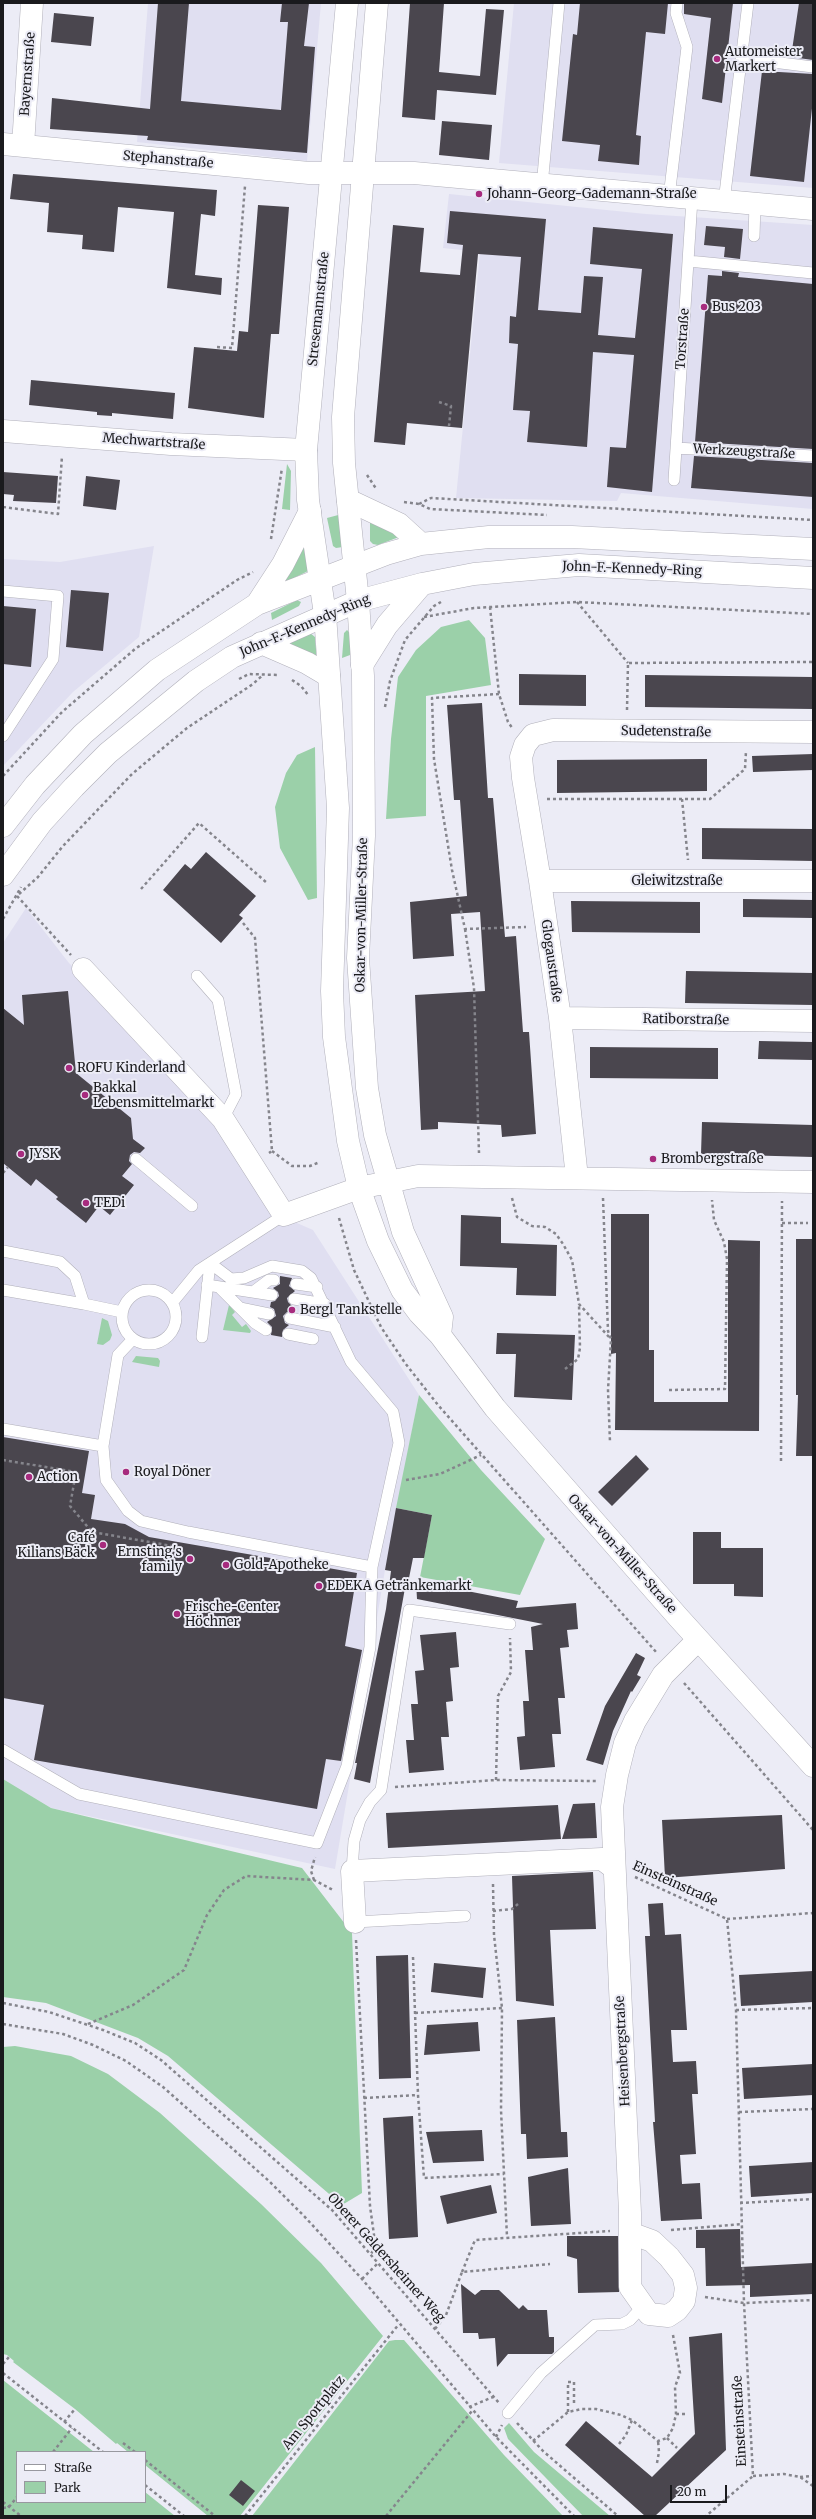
<!DOCTYPE html>
<meta charset="utf-8">
<style>
body{margin:0}
#map{position:relative;width:816px;height:2519px;overflow:hidden;background:#ececf6;font-family:Merriweather,serif}
canvas{display:block}
.frame{position:absolute;inset:0;border:4px solid #1a1a1d;pointer-events:none}
.legend{position:absolute;left:16px;top:2451px;width:130px;height:52px;box-sizing:border-box;background:#ececf6;border:1px solid #98989f;margin:0;padding:5px 7px;list-style:none;font-size:12px;color:#1a1a1d}
.legend li{display:flex;align-items:center;gap:8px;height:20px}
.legend b{width:20px;border:1px solid #98989f}
.scale{position:absolute;left:670px;top:2485px;width:57px;height:18px;box-sizing:border-box;border:2px solid #1a1a1d;border-top:0;padding-left:5px;font-size:12px;line-height:14px;white-space:nowrap;color:#1a1a1d;-webkit-text-stroke:3px #ececf6;paint-order:stroke}
</style>
<div id="map">
<canvas width="816" height="2519"></canvas>
<div class="frame"></div>
<ul class="legend">
<li><b style="height:5px;background:#fff"></b>Straße</li>
<li><b style="height:11px;background:#9bd0a9"></b>Park</li>
</ul>
<div class="scale">20 m</div>
</div>
<script>
const ctx = document.querySelector('canvas').getContext('2d');
ctx.lineJoin = 'round';
function fill(path, color) {
  ctx.fillStyle = color;
  ctx.fill(path, 'evenodd');
}
function toPath(rows) {
  const path = new Path2D();
  for (const r of rows) {
    if (r.length === 3) {
      path.moveTo(r[0] + r[2], r[1]);
      path.arc(r[0], r[1], r[2], 0, 2 * Math.PI);
      continue;
    }
    path.moveTo(r[0], r[1]);
    for (let i = 2; i < r.length; i += 2) path.lineTo(r[i], r[i + 1]);
  }
  return path;
}
function stroke(path, color, width, dash) {
  ctx.strokeStyle = color;
  ctx.lineWidth = width;
  ctx.lineCap = dash ? 'butt' : 'round';
  ctx.setLineDash(dash || []);
  ctx.stroke(path);
}
function drawText(font, color, halo, rows, align = 'center') {
  ctx.font = font + ' Merriweather,serif';
  ctx.lineWidth = 4;
  ctx.setLineDash([]);
  ctx.textBaseline = 'middle';
  ctx.strokeStyle = halo;
  ctx.fillStyle = color;
  for (const [text, x, y, turn = 0] of rows) {
    ctx.save();
    ctx.translate(x, y);
    ctx.rotate((+turn || 0) * Math.PI / 180);
    ctx.textAlign = isNaN(turn) ? turn : align;
    if (halo) ctx.strokeText(text, 0, 0);
    ctx.fillText(text, 0, 0);
    ctx.restore();
  }
}
fill(toPath([
 [148,3,321,3,307,161,137,142],
 [514,3,813,3,813,188,499,163],
 [449,194,646,214,813,225,813,509,621,493,617,501,456,498,480,252,443,248],
 [154,546,139,637,73,692,3,766,3,559,60,562],
 [26,908,69,963,148,1038,283,1217,313,1230,419,1395,385,1570,335,1869,51,1808,3,1779,3,943]
]), '#e0dff1');
fill(toPath([
 [287,464,291,471,290,510,282,509],
 [342,514,343,547,336,548,333,546,327,518],
 [370,520,399,537,378,545,373,544,370,541],
 [303,536,308,571,286,582,284,581],
 [297,600,301,602,299,606,272,620,271,613],
 [469,620,485,638,491,685,426,696,426,816,386,819,391,739,398,677,416,650,441,627],
 [347,630,350,633,350,655,342,658,344,633],
 [310,633,315,637,317,661,283,646],
 [315,747,317,898,308,900,280,848,275,807,286,773,297,755],
 [229,1305,235,1312,232,1315,242,1327,246,1324,251,1331,250,1333,223,1330],
 [102,1318,108,1321,112,1335,110,1340,103,1345,97,1344],
 [136,1356,158,1358,160,1361,159,1367,132,1362],
 [419,1395,481,1470,545,1539,520,1595,420,1577,432,1515,396,1508],
 [3,1779,51,1808,302,1868,352,1933,362,2193,342,2205,168,2056,138,2038,46,2003,3,1997],
 [15,2046,71,2056,108,2074,160,2113,261,2204,321,2263,383,2336,240,2516,208,2516,145,2465,145,2452,128,2452,117,2443,116,2444,75,2409,13,2362,14,2361,7,2355,3,2354,3,2047],
 [395,2340,404,2340,504,2455,563,2516,252,2516,389,2341],
 [3,2380,94,2452,17,2452,17,2502,145,2502,145,2492,175,2516,3,2516],
 [509,2423,534,2452,610,2516,583,2516,508,2439,504,2428]
]), '#9bd0a9');
fill(toPath([
 [158,3,189,3,181,101,281,110,288,22,280,22,282,3,309,3,304,46,315,47,307,153,147,140,148,136,50,129,52,98,150,109],
 [410,3,444,3,439,72,480,76,486,9,504,10,496,95,437,90,435,120,402,117],
 [580,3,668,3,665,34,646,32,636,135,641,136,639,165,598,161,600,145,562,141,573,34,577,35],
 [684,3,733,3,722,103,702,99,711,18,684,14],
 [799,3,813,3,813,60,791,57],
 [54,13,94,17,91,46,51,42],
 [762,71,813,74,813,99,804,182,750,176],
 [442,121,492,125,489,160,439,155],
 [13,174,217,190,215,216,201,214,195,275,222,278,221,295,167,288,174,212,118,207,114,252,82,249,83,235,47,232,49,203,10,199],
 [258,205,289,207,279,334,271,334,264,418,188,408,194,347,237,351,239,331,248,332],
 [450,211,546,219,538,310,581,313,584,276,603,277,598,335,635,338,642,269,590,264,593,227,673,234,652,492,607,487,610,447,626,448,634,355,593,352,587,447,527,442,530,411,513,410,518,344,509,343,510,316,516,317,521,257,478,254,462,428,407,423,405,445,374,442,393,225,424,228,420,272,460,275,463,245,447,243],
 [706,226,743,229,740,259,724,257,725,247,704,245],
 [722,271,739,273,738,277,813,284,813,449,695,442,708,275,722,276],
 [31,380,175,393,173,419,112,413,112,416,97,415,97,412,29,405],
 [694,456,813,463,813,497,691,488],
 [3,472,58,476,56,503,13,501,14,495,3,494],
 [86,476,120,480,116,510,83,506],
 [71,590,109,593,103,651,66,647],
 [3,606,36,609,31,667,3,664],
 [519,674,586,675,586,706,519,705],
 [645,675,813,677,813,709,645,707],
 [482,703,488,798,493,798,505,937,516,936,523,1032,529,1032,536,1134,502,1137,501,1125,438,1122,438,1129,421,1130,415,995,485,991,480,912,451,914,454,956,413,959,410,902,467,896,460,800,454,800,447,705],
 [813,754,813,770,753,772,752,756],
 [707,759,707,791,557,793,557,760],
 [702,828,813,829,813,861,702,859],
 [206,852,256,896,239,915,243,918,221,943,163,890,185,864,191,869],
 [743,899,813,900,813,918,743,917],
 [571,901,700,902,700,933,572,932],
 [686,971,813,973,813,1005,685,1003],
 [68,991,76,1073,131,1118,133,1139,145,1148,140,1153,134,1152,130,1155,129,1161,132,1164,122,1176,134,1185,110,1215,99,1206,86,1223,56,1199,58,1197,36,1179,31,1186,3,1163,3,1008,24,1025,22,995],
 [759,1041,813,1042,813,1060,758,1059],
 [590,1047,718,1048,718,1079,590,1078],
 [702,1122,813,1125,813,1157,701,1154],
 [611,1214,649,1214,649,1350,654,1350,654,1402,728,1402,728,1240,760,1241,759,1431,615,1430,616,1353,611,1354],
 [461,1215,501,1217,501,1243,557,1245,556,1296,516,1295,517,1268,460,1266],
 [796,1239,813,1239,813,1456,796,1456,798,1395,796,1395],
 [280,1276,292,1278,289,1286,295,1291,287,1298,288,1302,292,1306,292,1311,287,1312,283,1316,285,1323,289,1325,283,1330,282,1337,271,1335,272,1327,267,1322,276,1316,274,1309,270,1307,271,1302,275,1301,279,1296,278,1292,273,1288,280,1284],
 [497,1333,575,1335,572,1400,514,1397,516,1354,496,1354],
 [3,1437,89,1451,82,1493,95,1495,91,1519,125,1524,149,1537,357,1573,345,1646,362,1650,341,1761,326,1759,317,1809,34,1760,44,1705,3,1698],
 [636,1455,649,1469,612,1506,598,1492],
 [396,1508,432,1515,424,1558,413,1558,407,1588,405,1588,370,1783,354,1779,357,1763,355,1763,386,1609,391,1571,385,1570],
 [693,1532,721,1532,721,1548,763,1548,763,1597,734,1596,734,1584,693,1584],
 [416,1581,518,1601,516,1608,576,1603,578,1629,567,1630,569,1647,560,1648,565,1698,558,1698,561,1734,552,1734,555,1767,520,1770,517,1737,525,1736,523,1701,529,1701,525,1650,533,1650,531,1627,543,1624,417,1599],
 [456,1632,459,1667,450,1668,453,1701,446,1702,449,1737,441,1737,444,1770,409,1773,406,1740,414,1740,411,1704,418,1704,415,1671,424,1670,420,1635],
 [636,1653,645,1658,637,1675,641,1677,632,1692,631,1691,613,1731,603,1765,586,1760,605,1706],
 [595,1803,597,1838,562,1839,573,1804],
 [558,1805,561,1839,388,1848,386,1813],
 [782,1815,785,1869,665,1878,662,1820],
 [593,1872,596,1929,550,1930,554,2006,516,2001,512,1876],
 [663,1903,665,1935,681,1934,687,2030,671,2030,673,2062,696,2061,698,2094,692,2094,696,2154,680,2155,682,2184,700,2183,702,2219,661,2221,653,2122,655,2122,645,1936,650,1936,648,1904],
 [408,1955,411,2078,379,2079,376,1956],
 [434,1963,486,1968,483,1998,431,1992],
 [813,1971,813,2002,741,2006,739,1975],
 [555,2017,561,2132,567,2132,568,2157,527,2159,526,2134,521,2134,517,2020],
 [478,2022,480,2051,424,2055,427,2025],
 [813,2064,813,2095,744,2099,742,2068],
 [413,2116,418,2237,389,2239,383,2118],
 [482,2130,484,2161,433,2163,426,2132],
 [813,2162,813,2193,751,2197,749,2166],
 [568,2168,571,2224,531,2226,528,2177],
 [491,2185,497,2213,447,2224,440,2196],
 [740,2229,741,2267,813,2263,813,2294,750,2297,750,2285,706,2286,705,2248,696,2248,696,2230],
 [567,2236,618,2236,619,2292,578,2293,577,2259,567,2256],
 [461,2284,475,2295,481,2290,499,2290,519,2309,523,2305,528,2310,547,2310,549,2337,554,2337,554,2352,552,2354,508,2354,497,2367,495,2338,479,2339,478,2333,463,2333],
 [722,2333,726,2450,655,2516,645,2516,565,2445,586,2421,652,2477,695,2434,689,2337],
 [241,2480,255,2491,243,2506,229,2495]
]), '#4a464e');
const service = toPath([
 [741,58,813,67],
 [542,186,559,3],
 [669,197,687,47,676,13,677,3],
 [724,202,748,3],
 [754,236,755,204],
 [688,261,813,273],
 [676,448,813,456],
 [674,480,692,199],
 [3,591,58,596,53,659,3,736],
 [197,976,218,1000,236,1094,223,1119],
 [136,1159,192,1206],
 [3,1251,60,1262,75,1276,84,1304,122,1312],
 [296,1284,317,1287],
 [207,1285,272,1295],
 [219,1287,255,1323,266,1330],
 [149,1317,27],
 [3,1290,84,1304],
 [253,1292,269,1280,274,1280],
 [294,1299,325,1304],
 [172,1303,199,1270,284,1215],
 [240,1308,269,1314],
 [290,1318,335,1327],
 [288,1334,313,1339],
 [202,1337,210,1263],
 [133,1339,118,1355,103,1446,106,1480,128,1511,141,1521,188,1532,372,1567,399,1443,393,1412,351,1362,311,1278,302,1271,272,1266,244,1278,231,1279,210,1263],
 [3,1429,103,1446],
 [3,1750,79,1794,317,1843,347,1766,370,1647,372,1567],
 [352,1871,354,1841,360,1820,370,1802,381,1790,409,1610,510,1624],
 [355,1922,465,1916],
 [508,2413,541,2373,595,2325,622,2324,630,2320,642,2307]
]);
const minor = toPath([
 [3,144,309,173,414,173,813,209],
 [23,146,32,3],
 [3,431,171,444,306,450],
 [358,601,363,676,364,836,358,958,367,1088,375,1135,403,1232,442,1317,440,1335],
 [325,614,338,808,332,991,334,1037,348,1141,359,1188,378,1241,402,1290,419,1313,440,1335,495,1408,678,1617,813,1766],
 [540,881,813,881],
 [83,969,223,1119,284,1215,359,1188,418,1176,813,1182],
 [560,1018,813,1021],
 [577,1178,560,1018,540,881,523,778,521,757,525,745,533,735,553,730,813,732],
 [355,1922,352,1871,602,1859,614,1868],
 [630,2233,652,2241,669,2257,683,2275,686,2288,684,2301,677,2310,668,2316,649,2314,630,2287,630,2213,612,1807,617,1775,625,1743,635,1721,663,1675,698,1640]
]);
const tertiary = toPath([
 [358,601,344,463,343,417,377,3],
 [325,614,308,500,306,450,347,3]
]);
const secondary = toPath([
 [348,500,399,524,421,544],
 [257,604,283,564,310,511],
 [261,643,307,663,329,676],
 [362,665,387,625,422,584],
 [3,826,35,785,83,734,157,670,257,604,386,554,421,544,489,537,572,537,813,549],
 [3,875,42,822,74,787,108,753,196,681,232,657,358,601,422,584,474,574,579,565,813,578]
]);
stroke(service, '#b1b0ba', 12);
stroke(minor, '#b1b0ba', 23);
stroke(tertiary, '#b1b0ba', 23);
stroke(secondary, '#b1b0ba', 23);
stroke(toPath([
 [217,347,232,348,245,186],
 [439,402,451,406,449,426],
 [367,475,377,490],
 [404,502,419,504,430,509,547,515],
 [419,504,431,498,813,520],
 [3,507,58,514,62,456],
 [271,539,282,468],
 [577,602,628,663],
 [490,607,499,694,508,722,513,729],
 [424,617,474,608,577,602,813,614],
 [239,679,249,674,279,675],
 [292,680,301,686,309,696],
 [499,694,432,698,434,759,452,870,465,929,526,927],
 [385,707,390,681,405,640,434,606,441,602],
 [627,710,628,663,813,662],
 [3,776,62,712,135,649,237,580,253,572],
 [547,799,710,799,745,769,746,751],
 [682,799,688,860],
 [141,889,199,823,267,883],
 [19,894,38,877,63,846,132,774,187,728,253,684,264,674],
 [17,896,71,955],
 [3,919,21,887],
 [243,923,255,938,272,1151,269,1153],
 [465,929,474,988,479,1153],
 [272,1151,292,1166,310,1166,320,1162],
 [3,1173,8,1167],
 [512,1198,517,1217,532,1226,545,1227,556,1234,563,1244,572,1260,579,1304,609,1337],
 [603,1198,608,1331,611,1339,608,1390,610,1442],
 [339,1218,354,1270,381,1327,405,1363,438,1405,657,1653],
 [782,1223,808,1223],
 [565,1369,578,1359,580,1348,579,1304],
 [669,1390,725,1389,727,1259,724,1242,714,1220,712,1200],
 [3,1460,76,1472,70,1506,92,1532,178,1547],
 [781,1461,782,1201],
 [406,1480,440,1474,481,1455],
 [684,1683,813,1830],
 [496,1780,498,1696,511,1672,510,1638],
 [395,1787,496,1780,596,1781],
 [635,1877,727,1919,736,2010,744,2303,753,2476,706,2516],
 [314,1880,311,1871,315,1857],
 [493,1884,494,1935,502,2008,501,2110,507,2237],
 [493,1911,512,1909,518,1904],
 [727,1919,813,1913],
 [356,1940,370,2206,374,2235,375,2247,371,2254],
 [413,1957,418,2095,424,2178,504,2174],
 [3,2003,49,2012,103,2030,135,2043,161,2060,332,2210,499,2403],
 [736,2010,813,2008],
 [415,2013,502,2008],
 [3,2024,63,2034,93,2045,126,2061,163,2087,269,2181,304,2216,362,2279,496,2437,574,2516],
 [88,2024,133,2005,184,1970,207,1915,224,1890,246,1876,314,1880,333,1890],
 [364,2098,418,2095],
 [739,2112,813,2109],
 [740,2203,813,2199],
 [671,2230,742,2224],
 [462,2272,475,2240,610,2231],
 [362,2279,378,2263],
 [705,2297,744,2303,813,2300],
 [435,2329,446,2315,462,2272,550,2264],
 [3,2364,9,2357],
 [3,2373,103,2452],
 [469,2407,493,2397],
 [568,2412,568,2382,574,2382,574,2404],
 [676,2414,687,2414],
 [64,2422,75,2409],
 [517,2423,543,2451,618,2516],
 [496,2437,502,2425],
 [667,2438,677,2448],
 [533,2441,568,2412,582,2409,596,2409,621,2415,632,2420,658,2441,667,2438,673,2428,676,2414,675,2387,680,2373,673,2335],
 [123,2443,135,2452],
 [619,2444,626,2435,632,2420],
 [53,2452,72,2428],
 [145,2460,215,2516],
 [657,2463,659,2452,658,2441],
 [753,2476,784,2474,800,2477,813,2486],
 [800,2477,813,2476],
 [145,2485,184,2516],
 [3,2502,21,2516],
 [3,2508,9,2507,17,2497],
 [245,2516,399,2324],
 [386,2516,472,2411]
]), '#85858c', 2.5, [3, 3]);
stroke(service, '#fff', 11);
stroke(minor, '#fff', 22);
stroke(tertiary, '#fff', 22);
stroke(secondary, '#fff', 22);
for (const [x, y, r, color] of [
 [717,59,4,"#a72b7e"],
 [479,194,4,"#a72b7e"],
 [704,307,4,"#a72b7e"],
 [69,1068,4,"#a72b7e"],
 [85,1095,4,"#a72b7e"],
 [21,1154,4,"#a72b7e"],
 [653,1159,4,"#a72b7e"],
 [86,1203,4,"#a72b7e"],
 [292,1310,4,"#a72b7e"],
 [126,1472,4,"#a72b7e"],
 [29,1477,4,"#a72b7e"],
 [103,1545,4,"#a72b7e"],
 [190,1559,4,"#a72b7e"],
 [226,1565,4,"#a72b7e"],
 [319,1586,4,"#a72b7e"],
 [177,1614,4,"#a72b7e"]
]) {
  const dot = new Path2D();
  dot.arc(x, y, r, 0, 2 * Math.PI);
  ctx.fillStyle = color;
  ctx.fill(dot);
  stroke(dot, '#ececf6', 1.5);
}
drawText('13px', '#1a1a1d', '#ececf6', [
 ["Automeister",725,52],
 ["Markert",725,67],
 ["Johann-Georg-Gademann-Straße",487,194],
 ["Bus 203",712,307],
 ["ROFU Kinderland",77,1068],
 ["Bakkal",93,1088],
 ["Lebensmittelmarkt",93,1103],
 ["JYSK",29,1154],
 ["Brombergstraße",661,1159],
 ["TEDi",94,1203],
 ["Bergl Tankstelle",300,1310],
 ["Royal Döner",134,1472],
 ["Action",37,1477],
 ["Café",95,1538,"right"],
 ["Kilians Bäck",95,1553,"right"],
 ["Ernsting's",182,1552,"right"],
 ["family",182,1567,"right"],
 ["Gold-Apotheke",234,1565],
 ["EDEKA Getränkemarkt",327,1586],
 ["Frische-Center",185,1607],
 ["Höchner",185,1622]
], 'left');
drawText('13px', '#1a1a1d', '#ececf6', [
 ["Bayernstraße",28,74,-86],
 ["Stephanstraße",168,160,5],
 ["Stresemannstraße",319,309,-84],
 ["Torstraße",683,339,-86],
 ["Mechwartstraße",154,442,4],
 ["Werkzeugstraße",744,452,3],
 ["John-F.-Kennedy-Ring",632,569,2],
 ["John-F.-Kennedy-Ring",305,626,-23],
 ["Sudetenstraße",666,732,1],
 ["Gleiwitzstraße",677,881],
 ["Oskar-von-Miller-Straße",362,915,-89],
 ["Glogaustraße",551,961,82],
 ["Ratiborstraße",686,1020,1],
 ["Oskar-von-Miller-Straße",622,1554,48],
 ["Einsteinstraße",675,1884,24],
 ["Heisenbergstraße",623,2051,-93],
 ["Oberer Geldersheimer Weg",386,2258,48],
 ["Am Sportplatz",314,2413,-51],
 ["Einsteinstraße",740,2421,-93]
]);
</script>
